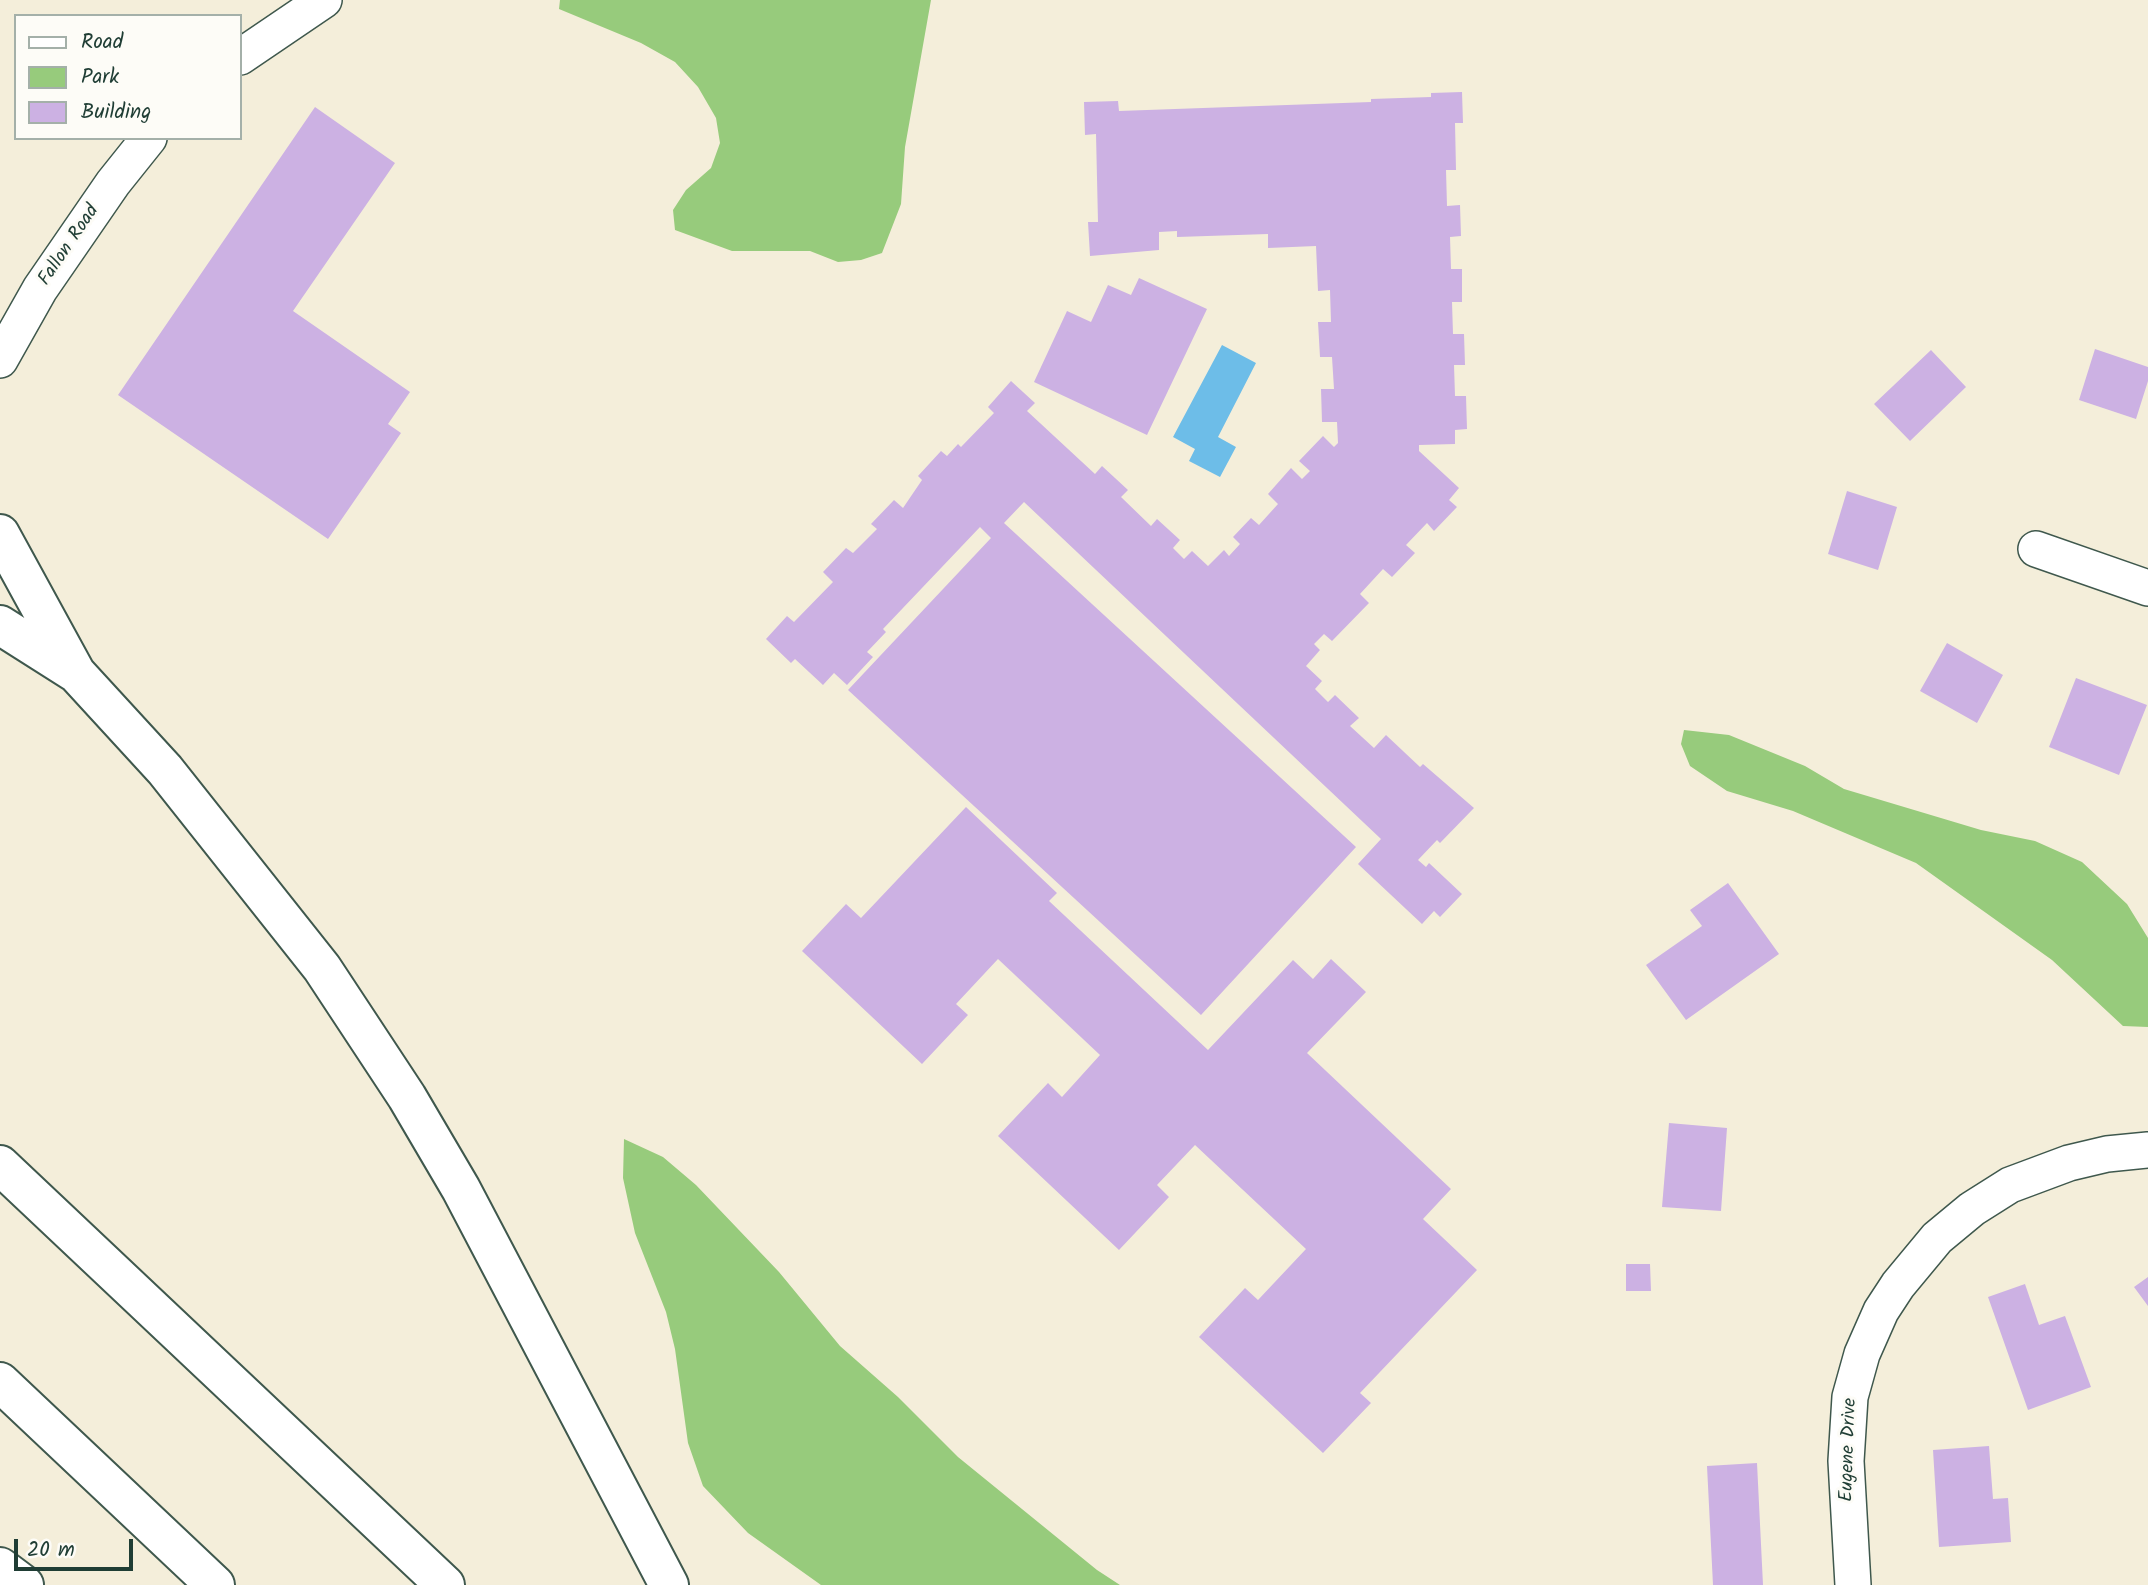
<!DOCTYPE html>
<style>
body{margin:0}
#map{position:relative;width:2148px;height:1585px;overflow:hidden;background:#f4eeda;font-family:Kalam,sans-serif}
canvas{display:block}
.legend{position:absolute;left:14px;top:14px;width:228px;height:126px;box-sizing:border-box;background:#fdfcf7;border:2px solid #a4b0a9;margin:0;padding:9px 12px;list-style:none;font-size:21px;color:#1f3d34}
.legend li{display:flex;align-items:center;gap:14px;height:35px}
.legend b{width:35px;border:2px solid #a4b0a9}
.scale{position:absolute;left:14px;top:1539px;width:119px;height:32px;box-sizing:border-box;border:4px solid #1f3d34;border-top:0;padding-left:9px;font-size:21px;line-height:24px;white-space:nowrap;color:#1f3d34;-webkit-text-stroke:5px #fdfcf7;paint-order:stroke}
</style>
<div id="map">
<canvas width="2148" height="1585"></canvas>
<ul class="legend">
<li><b style="height:9px;background:#fff"></b>Road</li>
<li><b style="height:19px;background:#97cb7c"></b>Park</li>
<li><b style="height:19px;background:#ccb1e3"></b>Building</li>
</ul>
<div class="scale">20 m</div>
</div>
<script>
const ctx = document.querySelector('canvas').getContext('2d');
ctx.lineJoin = 'round';
function fill(path, color) {
  ctx.fillStyle = color;
  ctx.fill(path, 'evenodd');
}
function toPath(rows) {
  const path = new Path2D();
  for (const r of rows) {
    path.moveTo(r[0], r[1]);
    for (let i = 2; i < r.length; i += 2) path.lineTo(r[i], r[i + 1]);
  }
  return path;
}
function stroke(path, color, width, dash) {
  ctx.strokeStyle = color;
  ctx.lineWidth = width;
  ctx.lineCap = dash ? 'butt' : 'round';
  ctx.setLineDash(dash || []);
  ctx.stroke(path);
}
function drawText(font, color, halo, rows, align = 'center') {
  ctx.font = font + ' Kalam,sans-serif';
  ctx.lineWidth = 6;
  ctx.setLineDash([]);
  ctx.textBaseline = 'middle';
  ctx.strokeStyle = halo;
  ctx.fillStyle = color;
  for (const [text, x, y, turn = 0] of rows) {
    ctx.save();
    ctx.translate(x, y);
    ctx.rotate((+turn || 0) * Math.PI / 180);
    ctx.textAlign = isNaN(turn) ? turn : align;
    if (halo) ctx.strokeText(text, 0, 0);
    ctx.fillText(text, 0, 0);
    ctx.restore();
  }
}
fill(toPath([
 [560,0,931,0,905,147,901,204,882,253,861,260,838,262,810,251,732,251,675,230,673,210,686,190,711,168,720,143,716,118,698,87,675,62,641,43,559,9],
 [1684,730,1729,735,1805,766,1844,789,1981,830,2035,841,2082,862,2127,904,2148,938,2148,1027,2123,1026,2052,960,1916,863,1793,811,1727,791,1690,766,1681,744],
 [624,1139,663,1157,696,1185,779,1272,840,1346,898,1397,958,1457,1097,1570,1120,1585,821,1585,748,1533,703,1486,688,1443,675,1349,666,1312,635,1233,623,1178]
]), '#97cb7c');
fill(toPath([
 [1222,345,1256,363,1218,437,1236,447,1220,477,1189,461,1195,449,1173,437]
]), '#6dbde8');
fill(toPath([
 [1462,92,1463,123,1455,123,1456,170,1446,170,1447,206,1460,205,1461,236,1450,237,1451,269,1462,269,1462,302,1452,302,1453,334,1464,334,1465,365,1454,365,1455,396,1466,396,1467,429,1455,430,1455,444,1419,445,1419,451,1459,488,1449,500,1457,507,1434,531,1427,523,1406,545,1415,553,1392,577,1383,569,1360,594,1369,603,1332,641,1324,634,1314,644,1320,650,1306,666,1322,681,1315,689,1328,702,1335,695,1359,718,1350,726,1374,748,1386,735,1420,767,1423,764,1474,808,1440,843,1437,840,1418,860,1426,867,1429,863,1462,894,1440,917,1434,911,1422,924,1358,864,1381,839,1024,502,1004,523,1356,847,1201,1015,848,690,991,538,980,527,883,629,886,632,867,652,873,657,847,685,834,673,823,685,795,659,791,663,766,639,787,616,794,622,833,582,823,572,846,548,853,553,877,529,871,524,894,500,903,508,922,480,918,476,941,451,947,456,958,444,961,447,994,413,988,407,1011,381,1035,403,1027,411,1095,474,1102,466,1128,490,1121,497,1151,526,1157,519,1180,540,1173,548,1184,559,1192,551,1208,566,1224,550,1229,556,1240,544,1233,537,1251,518,1259,525,1278,504,1268,494,1291,468,1302,479,1310,471,1299,461,1323,436,1334,447,1338,443,1337,422,1322,422,1321,389,1334,389,1332,357,1320,357,1318,322,1331,322,1330,290,1318,291,1316,246,1268,248,1268,234,1177,237,1177,231,1159,232,1159,250,1090,256,1088,222,1098,222,1096,134,1085,135,1084,102,1118,101,1119,111,1371,102,1371,99,1431,97,1431,93],
 [315,107,395,163,293,311,410,392,388,424,401,433,328,539,118,395],
 [1139,278,1207,309,1147,435,1034,382,1067,311,1091,322,1108,285,1131,295],
 [2095,349,2148,367,2148,381,2136,419,2079,400],
 [1931,350,1966,387,1910,441,1874,404],
 [1847,491,1897,507,1878,570,1828,554],
 [1947,643,2003,675,1977,723,1920,691],
 [2076,678,2147,705,2119,775,2049,747],
 [966,807,1057,893,1049,901,1208,1050,1293,960,1313,979,1331,959,1366,992,1307,1053,1451,1189,1423,1219,1477,1270,1360,1393,1371,1403,1323,1453,1199,1337,1245,1288,1258,1300,1306,1249,1195,1145,1157,1185,1169,1197,1119,1250,998,1136,1048,1083,1062,1097,1100,1055,998,959,956,1004,968,1015,922,1064,802,951,846,904,861,918],
 [1728,883,1779,954,1686,1020,1646,965,1702,926,1690,910],
 [1669,1123,1727,1128,1721,1211,1662,1207],
 [1626,1264,1650,1264,1651,1291,1626,1291],
 [2148,1277,2148,1306,2134,1287],
 [2025,1284,2039,1325,2065,1316,2091,1387,2028,1410,1988,1297],
 [1989,1446,1993,1499,2008,1498,2011,1542,1939,1547,1933,1450],
 [1757,1463,1763,1585,1713,1585,1707,1466]
]), '#ccb1e3');
const minor = toPath([
 [240,57,324,0],
 [0,360,40,289,113,183,149,138],
 [2036,549,2148,588],
 [1853,1585,1846,1461,1850,1397,1862,1354,1881,1311,1898,1285,1937,1238,1972,1209,2010,1185,2069,1163,2107,1154,2148,1150]
]);
const motorway = toPath([
 [0,534,76,673,165,770,322,968,407,1097,461,1189,669,1585],
 [0,625,74,672],
 [0,1165,445,1585],
 [0,1382,215,1585],
 [0,1567,24,1585]
]);
stroke(minor, '#3f584d', 38);
stroke(motorway, '#3f584d', 42);
stroke(minor, '#fff', 35);
stroke(motorway, '#fff', 38);
drawText('19px', '#1f3d34', '#fdfcf7', [
 ["Fallon Road",70,246,-56],
 ["Eugene Drive",1850,1450,-88]
]);
</script>
